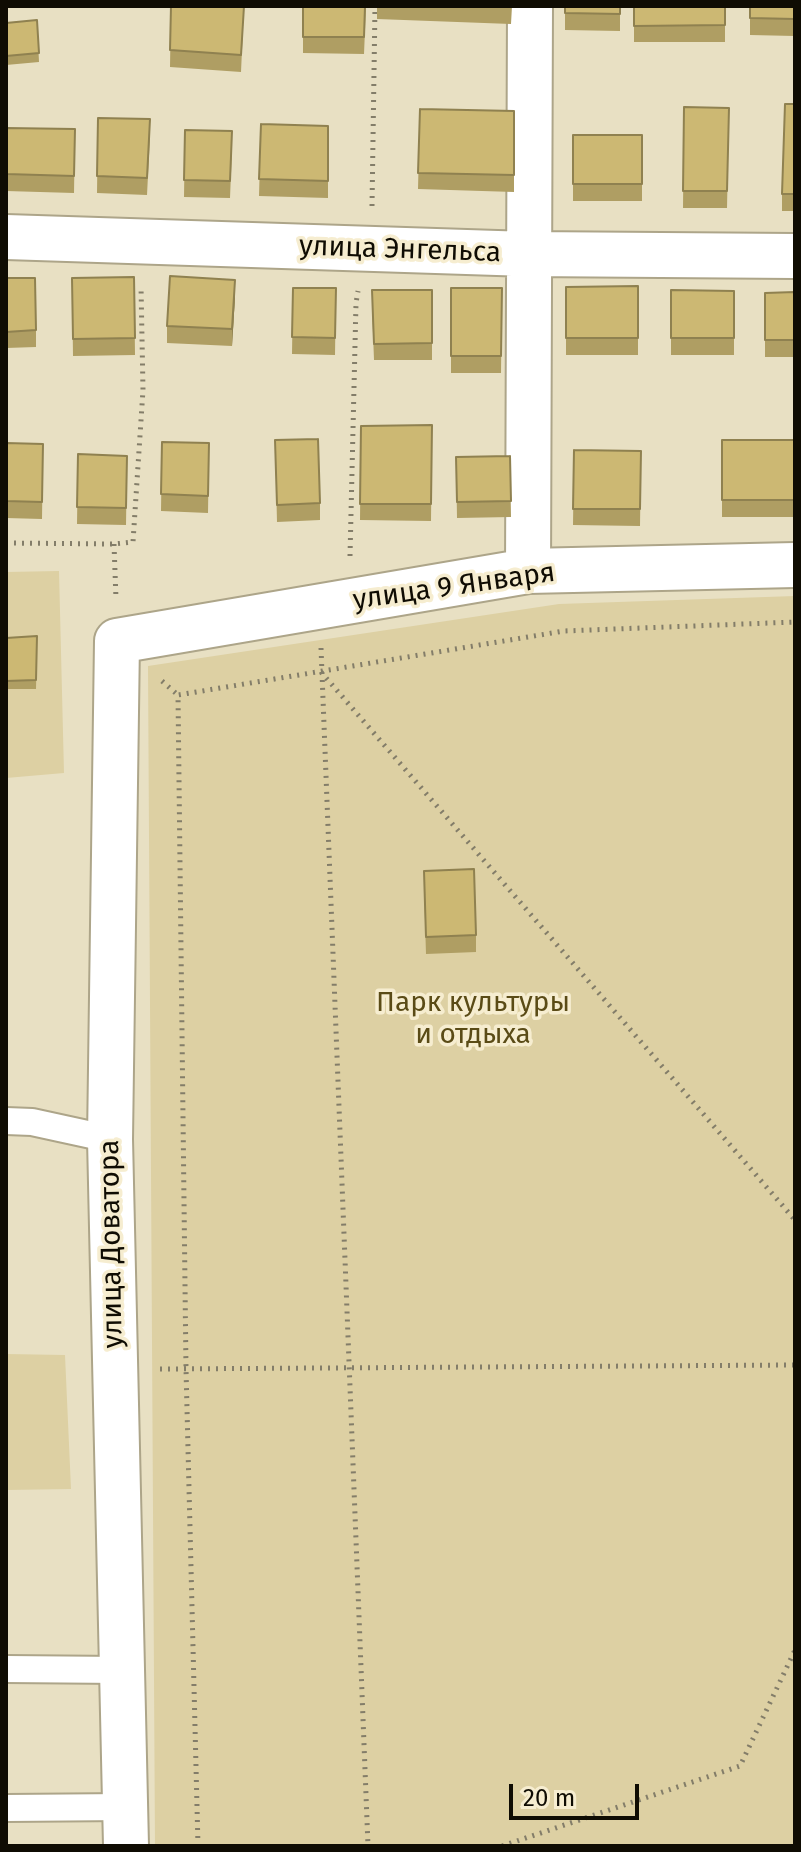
<!DOCTYPE html>
<meta charset="utf-8">
<style>
body{margin:0}
#map{position:relative;width:801px;height:1852px;overflow:hidden;background:#e8e0c3;font-family:"Fira Sans",sans-serif}
canvas{display:block}
.frame{position:absolute;inset:0;border:8px solid #0f0c03;pointer-events:none}
.scale{position:absolute;left:509px;top:1784px;width:130px;height:36px;box-sizing:border-box;border:4px solid #0f0c03;border-top:0;padding-left:10px;font-size:24px;line-height:28px;white-space:nowrap;color:#0f0c03;-webkit-text-stroke:6px #f6edd0;paint-order:stroke}
</style>
<div id="map">
<canvas width="801" height="1852"></canvas>
<div class="frame"></div>
<div class="scale">20 m</div>
</div>
<script>
const ctx = document.querySelector('canvas').getContext('2d');
ctx.lineJoin = 'round';
function fill(path, color) {
  ctx.fillStyle = color;
  ctx.fill(path, 'evenodd');
}
function toPath(rows) {
  const path = new Path2D();
  for (const r of rows) {
    path.moveTo(r[0], r[1]);
    for (let i = 2; i < r.length; i += 2) path.lineTo(r[i], r[i + 1]);
  }
  return path;
}
function stroke(path, color, width, dash) {
  ctx.strokeStyle = color;
  ctx.lineWidth = width;
  ctx.lineCap = dash ? 'butt' : 'round';
  ctx.setLineDash(dash || []);
  ctx.stroke(path);
}
function drawText(font, color, halo, rows, align = 'center') {
  ctx.font = font + ' "Fira Sans",sans-serif';
  ctx.lineWidth = 7;
  ctx.setLineDash([]);
  ctx.textBaseline = 'middle';
  ctx.strokeStyle = halo;
  ctx.fillStyle = color;
  for (const [text, x, y, turn = 0] of rows) {
    ctx.save();
    ctx.translate(x, y);
    ctx.rotate((+turn || 0) * Math.PI / 180);
    ctx.textAlign = isNaN(turn) ? turn : align;
    if (halo) ctx.strokeText(text, 0, 0);
    ctx.fillText(text, 0, 0);
    ctx.restore();
  }
}
fill(toPath([
 [59,571,64,773,6,778,6,572],
 [795,596,795,1846,155,1846,148,666,559,604],
 [6,1354,65,1355,71,1489,6,1490]
]), '#ddd0a3');
const lane = toPath([
 [6,1121,32,1122,110,1139],
 [6,1669,122,1670],
 [6,1808,126,1807]
]);
const street = toPath([
 [6,237,528,254,795,256],
 [528,571,530,6],
 [126,1846,110,1139,117,641,528,571,795,565]
]);
stroke(lane, '#ada589', 30);
stroke(street, '#ada589', 48);
stroke(toPath([
 [372,206,375,6],
 [6,543,114,544,133,542,143,390,141,286],
 [114,544,116,599],
 [350,556,356,303,358,291],
 [321,648,368,1846],
 [321,672,795,1220],
 [162,681,178,695],
 [160,1369,795,1365],
 [198,1846,186,1369,178,695,564,631,795,622],
 [502,1846,740,1766,795,1650]
]), '#837d69', 5, [2, 6]);
stroke(lane, '#fff', 26);
stroke(street, '#fff', 44);
fill(toPath([
 [171,6,244,6,241,72,170,67],
 [303,6,366,6,364,54,303,53],
 [377,6,512,6,511,24,377,19],
 [565,6,620,6,620,31,565,30],
 [634,6,725,6,725,42,634,42],
 [750,6,795,6,795,36,750,35],
 [37,20,39,62,6,65,6,23],
 [795,104,795,211,782,211,782,194],
 [684,107,729,108,727,208,683,208],
 [420,109,514,111,514,192,418,189],
 [98,118,150,136,147,195,97,193],
 [261,124,328,126,328,198,259,196],
 [6,128,75,129,74,193,6,191],
 [185,130,232,148,230,198,184,197],
 [573,135,642,135,642,201,573,201],
 [134,277,135,355,73,356,72,278],
 [6,278,36,330,36,347,6,348],
 [638,286,638,355,566,355,566,287],
 [293,288,336,288,335,355,292,354],
 [451,288,502,288,501,373,451,373],
 [432,290,432,360,374,360,372,307],
 [671,290,734,291,734,355,671,355],
 [795,292,795,357,765,357,765,293],
 [235,297,232,346,167,343,167,326],
 [432,425,431,521,360,520,361,426],
 [275,440,320,503,320,520,277,522],
 [722,440,795,440,795,517,722,517],
 [162,442,209,443,208,513,161,511],
 [6,443,43,444,42,519,6,518],
 [574,450,641,451,640,526,573,525],
 [78,454,127,456,126,525,77,524],
 [510,456,511,517,457,518,456,457],
 [37,636,36,689,6,689,6,638],
 [424,888,476,935,476,952,426,954]
]), '#af9e63');
fill(toPath([
 [235,280,235,297,232,346,232,329]
]), '#8f8150');
const building = toPath([
 [171,6,244,6,241,55,170,50,171,6],
 [303,6,365,6,364,37,303,37,303,6],
 [565,6,620,6,620,14,565,13,565,6],
 [634,6,725,6,725,25,634,26,634,6],
 [750,6,795,6,795,19,750,18,750,6],
 [37,20,39,53,6,56,6,23,37,20],
 [785,104,795,104,795,194,782,194,785,104],
 [684,107,729,108,727,191,683,191,684,107],
 [420,109,514,111,514,175,418,173,420,109],
 [98,118,150,119,147,178,97,176,98,118],
 [261,124,328,126,328,181,259,179,261,124],
 [6,128,75,129,74,176,6,174,6,128],
 [185,130,232,131,230,181,184,180,185,130],
 [573,135,642,135,642,184,573,184,573,135],
 [170,276,235,280,232,329,167,326,170,276],
 [134,277,135,338,73,339,72,278,134,277],
 [6,278,35,278,36,330,6,332,6,278],
 [638,286,638,338,566,338,566,287,638,286],
 [293,288,336,288,335,338,292,337,293,288],
 [451,288,502,288,501,356,451,356,451,288],
 [372,290,432,290,432,343,374,344,372,290],
 [671,290,734,291,734,338,671,338,671,290],
 [795,292,795,340,765,340,765,293,795,292],
 [432,425,431,504,360,504,361,426,432,425],
 [318,439,320,503,277,505,275,440,318,439],
 [722,440,795,440,795,500,722,500,722,440],
 [162,442,209,443,208,496,161,494,162,442],
 [6,443,43,444,42,502,6,501,6,443],
 [574,450,641,451,640,509,573,509,574,450],
 [78,454,127,456,126,508,77,507,78,454],
 [510,456,511,501,457,502,456,457,510,456],
 [37,636,36,680,6,681,6,638,37,636],
 [474,869,476,935,426,937,424,871,474,869]
]);
fill(building, '#ccb873');
stroke(building, '#8f8150', 2);
drawText('28px', '#0f0c03', '#f6edd0', [
 ["улица Энгельса",400,250,2],
 ["улица 9 Января",454,587,-8],
 ["улица Доватора",112,1244,-91]
]);
drawText('28px', '#5a4b16', '#f6edd0', [
 ["Парк культуры",473,1003],
 ["и отдыха",473,1035]
]);
</script>
